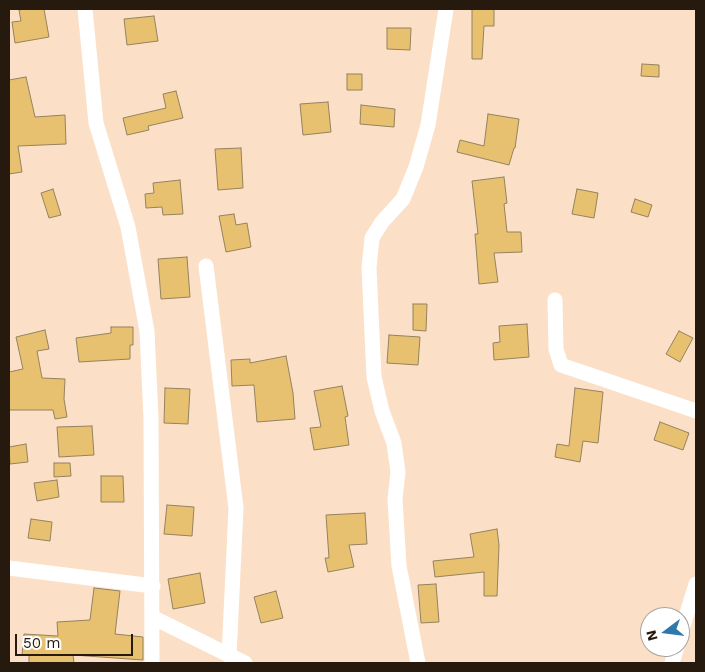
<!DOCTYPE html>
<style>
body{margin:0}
#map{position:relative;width:705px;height:672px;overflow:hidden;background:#fbe0c7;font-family:"Work Sans",sans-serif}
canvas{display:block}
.frame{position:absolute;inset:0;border:10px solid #261a0e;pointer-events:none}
.north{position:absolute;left:640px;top:607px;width:50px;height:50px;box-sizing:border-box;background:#fff;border:1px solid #a8a39f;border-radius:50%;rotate:255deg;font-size:14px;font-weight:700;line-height:20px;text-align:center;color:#261a0e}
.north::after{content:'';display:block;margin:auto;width:18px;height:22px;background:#3077ac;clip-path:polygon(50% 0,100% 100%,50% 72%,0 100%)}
.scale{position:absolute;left:15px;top:634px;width:118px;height:22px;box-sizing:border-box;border:2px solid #261a0e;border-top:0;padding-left:6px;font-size:15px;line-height:18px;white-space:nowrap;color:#261a0e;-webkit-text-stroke:4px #fff;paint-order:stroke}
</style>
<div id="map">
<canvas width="705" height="672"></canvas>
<div class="frame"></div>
<div class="north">N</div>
<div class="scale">50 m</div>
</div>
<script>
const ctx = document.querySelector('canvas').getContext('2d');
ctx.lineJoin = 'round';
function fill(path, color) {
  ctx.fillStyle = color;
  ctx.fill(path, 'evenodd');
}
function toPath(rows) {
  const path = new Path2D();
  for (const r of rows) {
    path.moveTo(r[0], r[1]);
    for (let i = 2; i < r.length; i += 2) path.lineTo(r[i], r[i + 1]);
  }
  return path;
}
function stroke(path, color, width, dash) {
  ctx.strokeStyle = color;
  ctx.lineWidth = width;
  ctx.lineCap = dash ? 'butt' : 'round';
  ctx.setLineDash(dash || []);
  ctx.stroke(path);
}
const building = toPath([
 [26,9,44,9,49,37,15,43,12,22,21,21,19,10,26,9],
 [472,9,494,9,494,26,484,26,482,59,472,59,472,9],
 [154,16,158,41,127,45,124,19,154,16],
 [387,28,411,28,410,50,387,49,387,28],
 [642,64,659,65,659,77,641,76,642,64],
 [347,74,362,74,362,90,347,90,347,74],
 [26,77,35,117,65,115,66,144,18,146,22,172,9,174,9,80,26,77],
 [176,91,183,118,148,126,149,130,127,135,123,118,166,108,163,94,176,91],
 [328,102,331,132,303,135,300,104,328,102],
 [361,105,395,109,394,127,360,124,361,105],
 [488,114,519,119,515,148,514,148,509,165,457,152,460,140,484,146,488,114],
 [241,148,243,188,218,190,215,149,241,148],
 [504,177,507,203,504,204,507,232,521,232,522,252,494,253,498,282,479,284,475,234,478,234,472,181,504,177],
 [180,180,183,214,163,215,162,207,146,208,145,194,154,193,153,183,180,180],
 [53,189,61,215,49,218,41,193,53,189],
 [577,189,598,193,594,218,572,214,577,189],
 [635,199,652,205,648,217,631,212,635,199],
 [234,214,236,225,247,223,251,247,226,252,219,216,234,214],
 [187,257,190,297,161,299,158,259,187,257],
 [413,304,427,304,426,331,413,330,413,304],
 [527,324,529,357,494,360,493,343,500,342,499,326,527,324],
 [111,327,133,327,133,345,130,345,130,359,79,362,76,338,111,333,111,327],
 [45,330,49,349,37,351,42,378,65,379,64,399,67,417,55,419,53,410,9,410,9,372,23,369,16,337,45,330],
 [679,331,693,338,680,362,666,354,679,331],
 [389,335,420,337,418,365,387,363,389,335],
 [286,356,293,393,295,419,257,422,254,385,232,386,231,360,250,359,250,363,286,356],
 [342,386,348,416,345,417,349,445,314,450,310,428,321,427,314,391,342,386],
 [165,388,190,389,188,424,164,423,165,388],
 [575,388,603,392,598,443,583,441,580,462,555,457,557,444,569,446,575,388],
 [660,422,689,433,683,450,654,440,660,422],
 [92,426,94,455,59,457,57,427,92,426],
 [26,444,28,462,10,464,9,447,26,444],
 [54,463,70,463,71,476,54,477,54,463],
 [101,476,123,476,124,502,101,502,101,476],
 [57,480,59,497,37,501,34,483,57,480],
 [167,505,194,507,192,536,164,534,167,505],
 [365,513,367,544,349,545,354,567,328,572,325,558,329,558,326,515,365,513],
 [31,519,52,522,50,541,28,538,31,519],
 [497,529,499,545,497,596,484,596,484,572,435,577,433,561,474,557,470,534,497,529],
 [200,573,205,603,173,609,168,579,200,573],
 [436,584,439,622,421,623,418,585,436,584],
 [94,588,120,591,115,634,143,637,143,660,73,655,74,663,29,663,29,655,22,655,24,634,58,636,57,622,90,620,94,588],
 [276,591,283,618,261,623,254,597,276,591]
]);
fill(building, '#e8c170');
stroke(building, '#94825e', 1);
stroke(toPath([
 [85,9,96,123,128,227,147,331,151,418,152,663],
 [206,266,236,508,229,656],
 [555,300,556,349,561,365,696,411],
 [9,568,153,586],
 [152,617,245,663],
 [680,636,696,584],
 [418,663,399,566,395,499,398,472,394,443,382,411,374,377,369,268,372,238,382,222,403,199,416,167,428,125,446,9],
 [672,663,677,647]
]), '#fff', 15);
</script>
